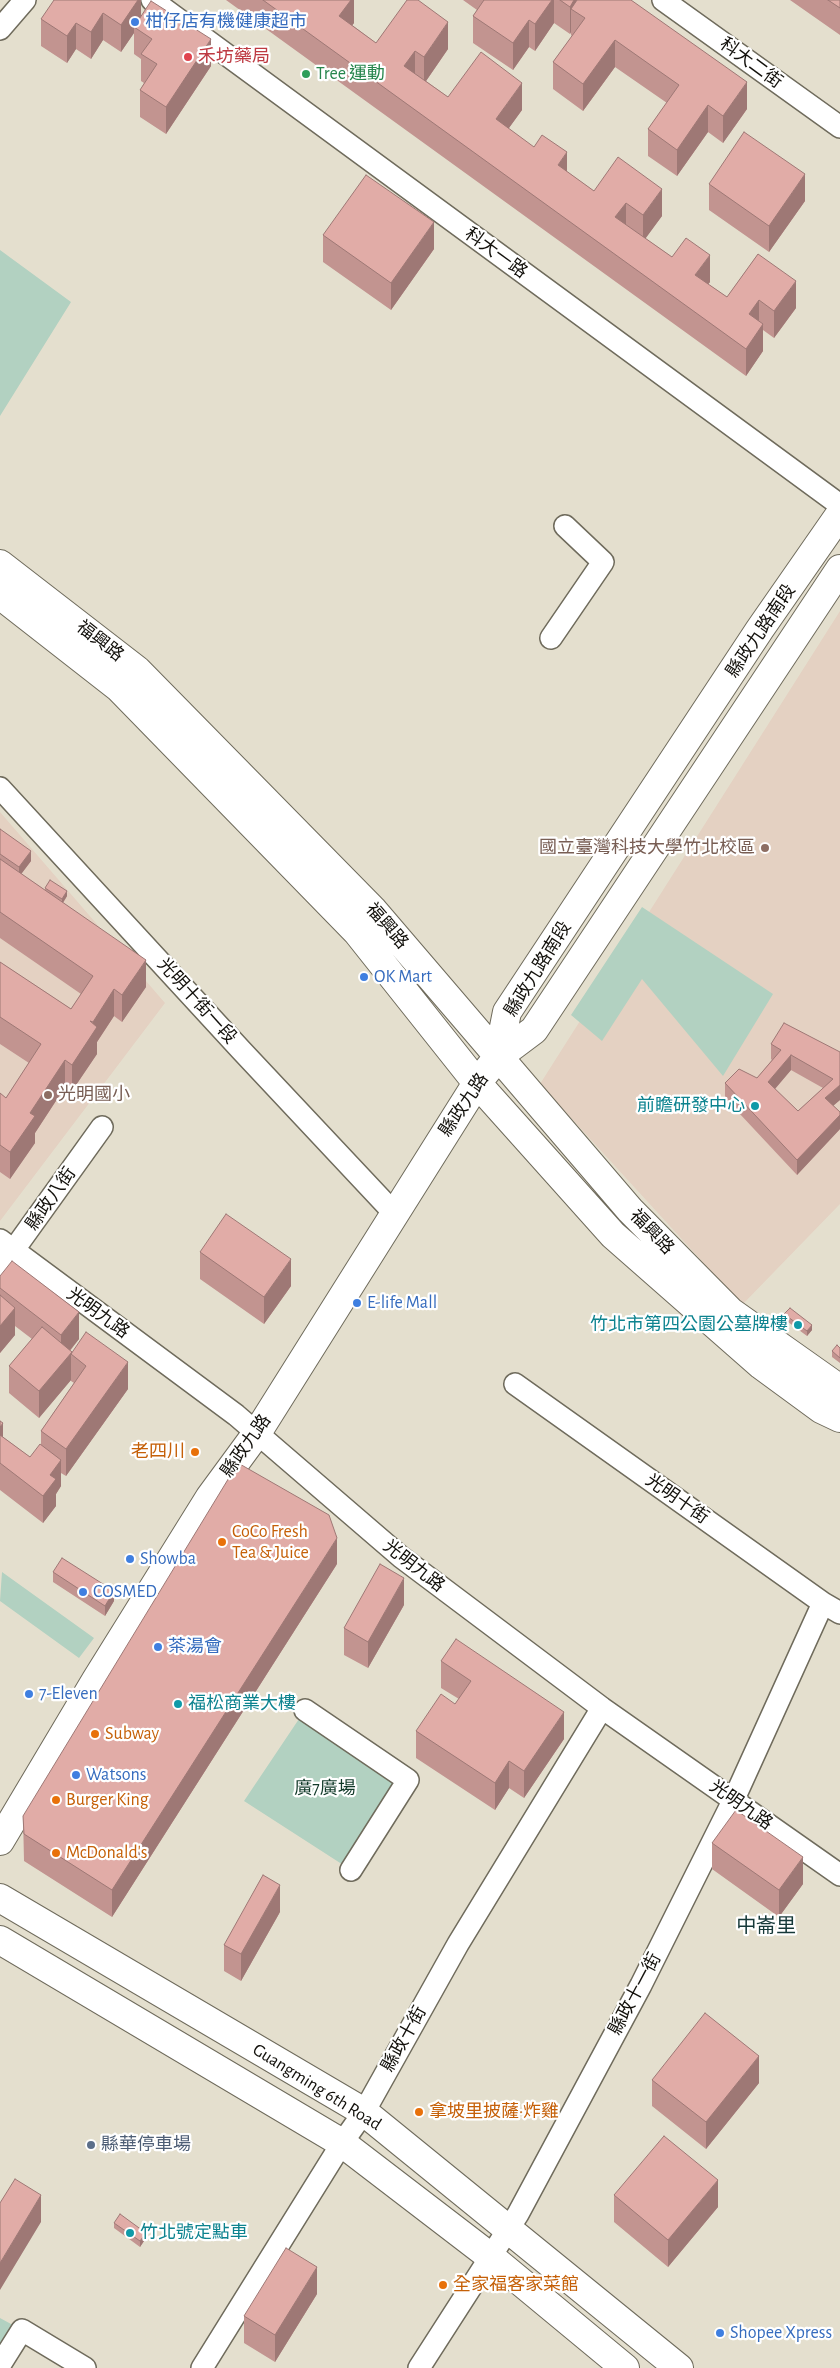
<!DOCTYPE html>
<meta charset="utf-8">
<style>
body{margin:0}
canvas{display:block;background:#e4dfce}
</style>
<canvas width="840" height="2368"></canvas>
<script>
const ctx = document.querySelector('canvas').getContext('2d');
ctx.lineJoin = 'round';
function fill(path, color) {
  ctx.fillStyle = color;
  ctx.fill(path, 'evenodd');
}
function toPath(rows) {
  const path = new Path2D();
  for (const r of rows) {
    path.moveTo(r[0], r[1]);
    for (let i = 2; i < r.length; i += 2) path.lineTo(r[i], r[i + 1]);
  }
  return path;
}
function stroke(path, color, width, dash) {
  ctx.strokeStyle = color;
  ctx.lineWidth = width;
  ctx.lineCap = dash ? 'butt' : 'round';
  ctx.setLineDash(dash || []);
  ctx.stroke(path);
}
function drawText(font, color, halo, rows, align = 'center') {
  ctx.font = font + ' "Alegreya Sans","Noto Sans TC",sans-serif';
  ctx.lineWidth = 4.5;
  ctx.setLineDash([]);
  ctx.textBaseline = 'middle';
  ctx.strokeStyle = halo;
  ctx.fillStyle = color;
  for (const [text, x, y, turn = 0] of rows) {
    ctx.save();
    ctx.translate(x, y);
    ctx.rotate((+turn || 0) * Math.PI / 180);
    ctx.textAlign = isNaN(turn) ? turn : align;
    if (halo) ctx.strokeText(text, 0, 0);
    ctx.fillText(text, 0, 0);
    ctx.restore();
  }
}
fill(toPath([
 [840,611,840,1204,742,1305,540,1084],
 [0,812,165,1003,0,1221]
]), '#e4d1c2');
fill(toPath([
 [0,250,71,302,0,416],
 [642,907,773,994,723,1076,642,979,602,1041,571,1015],
 [2,1572,94,1638,79,1658,0,1601],
 [305,1710,408,1780,351,1870,244,1801],
 [0,2318,22,2330,0,2365]
]), '#b2d1c1');
const minor = toPath([
 [152,0,840,505],
 [663,0,840,127],
 [0,29,25,0],
 [551,638,603,562,565,526],
 [0,788,241,1050,394,1213],
 [0,1240,236,1415,401,1557,602,1708,840,1875],
 [0,1269,102,1127],
 [515,1384,823,1603,840,1613],
 [305,1710,408,1780,351,1870],
 [0,2365,22,2330,85,2368],
 [202,2368,342,2143,364,2112,458,1944,602,1708],
 [419,2368,518,2214,641,1985,734,1799,823,1603]
]);
const tertiary = toPath([
 [0,564,137,670,373,910,630,1210,731,1312,840,1389],
 [0,595,119,688,357,932,477,1083,613,1235,761,1365,821,1409,840,1418],
 [498,1057,507,1012,760,629,840,514],
 [0,1841,96,1680,210,1497,257,1433,477,1083,498,1057,534,1030,840,569]
]);
const secondary = toPath([
 [0,1898,364,2112,679,2368],
 [0,1940,342,2143,492,2258,625,2368]
]);
stroke(minor, '#6f6b5c', 24);
stroke(tertiary, '#6f6b5c', 30);
stroke(secondary, '#6f6b5c', 30);
stroke(minor, '#fff', 21);
stroke(tertiary, '#fff', 28);
stroke(secondary, '#fff', 28);
fill(toPath([
 [141,0,141,17,211,66,166,134,140,117,140,90,144,83,141,81,141,59,134,54,134,33,121,52,103,40,91,59,76,49,67,63,41,46,41,19],
 [226,0,354,0,354,23,352,25,376,43,448,49,426,81,448,97,522,110,508,129,594,191,662,216,645,238,672,257,710,282,708,284,727,297,758,254,796,308,774,338,763,330,763,351,746,376],
 [463,0,631,0,747,109,723,143,708,132,677,176,648,156,648,129,667,103,615,67,583,111,553,89,553,62,572,36,571,35,571,32,570,34,554,23,535,51,529,47,513,70,473,43,473,16,477,10],
 [790,0,840,0,840,35],
 [709,184,805,201,769,252,709,210],
 [323,235,434,249,391,310,323,262],
 [0,829,31,861,21,874,45,890,45,888,67,896,63,903,146,987,122,1022,114,1016,97,1042,97,1054,72,1091,65,1087,35,1133,35,1143,10,1179,0,1172,0,1093,6,1098,29,1063,0,1044,0,962,71,1009,81,994,0,938],
 [771,1044,840,1052,840,1100,833,1105,840,1112,840,1129,797,1175,725,1098,725,1083,757,1078,772,1060,771,1059],
 [791,1070,823,1088,798,1111,775,1089],
 [200,1252,291,1286,264,1324,200,1279],
 [0,1276,79,1339,70,1351,128,1389,66,1476,61,1473,61,1486,56,1494,56,1506,43,1523,0,1490,0,1421,3,1437,30,1457,41,1445,41,1431,74,1383,71,1381,71,1380,39,1418,9,1393,9,1366,32,1339,15,1326,15,1335,0,1353],
 [784,1314,812,1330,807,1336,784,1319],
 [840,1348,840,1363,832,1357,832,1351],
 [337,1564,112,1917,24,1861,23,1816],
 [53,1572,114,1601,105,1616,53,1582],
 [404,1605,368,1668,344,1655,344,1628],
 [441,1661,564,1739,524,1798,509,1788,495,1810,416,1758,416,1731,455,1704,459,1699,441,1688],
 [712,1843,803,1884,779,1917,712,1869],
 [280,1912,241,1981,224,1971,224,1945],
 [652,2080,759,2083,706,2149,652,2106],
 [614,2195,718,2207,668,2267,614,2222],
 [114,2223,146,2238,140,2247,114,2228],
 [317,2294,275,2362,244,2343,244,2316]
]), '#c29490');
fill(toPath([
 [138,0,141,0,141,22,134,27,134,33,121,52,121,25],
 [351,0,354,0,354,23,339,43,339,16],
 [552,0,554,0,554,23,535,51,535,24],
 [574,0,591,0,571,9,571,32,570,34,570,7],
 [103,13,103,40,91,59,91,32],
 [529,20,529,47,513,70,513,43],
 [448,22,448,49,424,84,424,57],
 [76,23,76,49,67,63,67,36],
 [211,39,211,66,166,134,166,107],
 [615,40,615,67,583,111,583,84],
 [415,51,415,77,404,66],
 [747,82,747,109,723,143,723,116],
 [522,83,522,110,496,146,496,119],
 [708,105,708,132,677,176,677,150],
 [567,152,567,179,558,165],
 [805,174,805,201,769,252,769,226],
 [662,189,662,216,643,242,643,215],
 [626,203,626,230,615,217],
 [434,222,434,249,391,310,391,283],
 [710,255,710,282,695,301,695,275],
 [796,281,796,308,774,338,774,311],
 [759,300,759,327,749,314],
 [763,324,763,351,746,376,746,349],
 [31,851,31,861,19,877,19,867],
 [67,891,67,896,62,904,62,899],
 [146,960,146,987,122,1022,122,995],
 [114,989,114,1016,97,1042,97,1054,72,1091,72,1065,93,1022],
 [791,1055,791,1070,768,1097,768,1082],
 [65,1060,65,1087,35,1133,35,1143,10,1179,10,1152,30,1113],
 [840,1085,840,1100,825,1113,825,1098],
 [840,1115,840,1129,797,1175,797,1160],
 [291,1259,291,1286,264,1324,264,1297],
 [15,1308,15,1335,0,1353,0,1326],
 [79,1312,79,1339,61,1361,61,1335],
 [812,1325,812,1330,807,1336,807,1331],
 [72,1352,71,1354,71,1380,39,1418,39,1391],
 [128,1362,128,1389,66,1476,66,1449],
 [3,1423,3,1450,0,1453,0,1427],
 [61,1460,61,1486,56,1494,56,1506,43,1523,43,1496,50,1475],
 [337,1538,337,1564,112,1917,112,1890],
 [404,1578,404,1605,368,1668,368,1642],
 [114,1591,114,1601,105,1616,105,1606],
 [564,1712,564,1739,524,1798,524,1771],
 [509,1761,509,1788,495,1810,495,1783],
 [803,1857,803,1884,779,1917,779,1890],
 [280,1885,280,1912,241,1981,241,1954],
 [759,2056,759,2083,706,2149,706,2122],
 [718,2180,718,2207,668,2267,668,2240],
 [41,2195,41,2222,0,2290,0,2263],
 [146,2233,146,2238,140,2247,140,2241],
 [317,2267,317,2294,275,2362,275,2335]
]), '#9e7875');
const building = toPath([
 [54,0,138,0,121,25,103,13,91,32,76,23,67,36,41,19,54,0],
 [263,0,351,0,339,16,376,43,407,0,418,0,448,22,424,57,415,51,404,66,448,97,481,52,522,83,496,119,534,147,542,135,567,152,558,165,594,191,618,157,662,189,643,215,626,203,615,217,672,257,686,238,710,255,695,275,727,297,758,254,796,281,774,311,759,300,749,314,763,324,746,349,263,0],
 [484,0,552,0,535,24,529,20,513,43,473,16,484,0],
 [560,0,574,0,570,7,560,0],
 [577,0,631,0,747,82,723,116,708,105,677,150,648,129,679,85,649,64,615,40,583,84,553,62,585,18,571,9,577,0],
 [828,0,840,0,840,8,828,0],
 [151,1,211,39,166,107,140,90,157,64,141,54,152,39,134,27,151,1],
 [744,132,805,174,769,226,709,184,744,132],
 [366,175,434,222,391,283,323,235,366,175],
 [0,829,31,851,19,867,0,854,0,829],
 [0,859,146,960,122,995,114,989,93,1022,90,1021,97,1027,72,1065,65,1060,30,1113,35,1116,10,1152,0,1145,0,1093,6,1098,41,1044,0,1017,0,962,71,1009,93,976,0,912,0,859],
 [50,880,67,891,62,899,45,888,50,880],
 [784,1023,840,1052,840,1085,825,1098,840,1112,840,1115,797,1160,725,1083,739,1069,757,1078,781,1050,771,1044,784,1023],
 [791,1055,833,1079,798,1111,768,1082,791,1055],
 [226,1214,291,1259,264,1297,200,1252,226,1214],
 [12,1261,79,1312,61,1335,0,1288,0,1276,12,1261],
 [0,1295,15,1308,0,1326,0,1295],
 [790,1308,812,1325,807,1331,784,1314,790,1308],
 [42,1327,72,1352,39,1391,9,1366,42,1327],
 [86,1332,128,1362,66,1449,41,1431,86,1366,71,1354,86,1332],
 [837,1345,840,1348,840,1358,832,1351,837,1345],
 [0,1421,3,1423,0,1427,0,1421],
 [0,1435,30,1457,40,1444,61,1460,50,1475,56,1479,43,1496,0,1463,0,1435],
 [238,1463,329,1515,337,1538,112,1890,24,1834,23,1816,238,1463],
 [62,1558,114,1591,105,1606,53,1572,62,1558],
 [380,1564,404,1578,368,1642,344,1628,380,1564],
 [456,1639,564,1712,524,1771,509,1761,495,1783,416,1731,441,1694,455,1704,471,1681,441,1661,456,1639],
 [736,1810,803,1857,779,1890,712,1843,736,1810],
 [263,1875,280,1885,241,1954,224,1945,263,1875],
 [705,2013,759,2056,706,2122,652,2080,705,2013],
 [664,2136,718,2180,668,2240,614,2195,664,2136],
 [15,2179,41,2195,0,2263,0,2203,15,2179],
 [120,2214,146,2233,140,2241,114,2223,120,2214],
 [286,2248,317,2267,275,2335,244,2316,286,2248]
]);
fill(building, '#e1aca7');
stroke(building, '#9e7875', 1);
for (const [x, y, r, color] of [
 [135,22,5,"#3f7fe0"],
 [188,57,5,"#e0444e"],
 [306,74,5,"#2e9e5b"],
 [765,848,5,"#8d6e63"],
 [364,977,5,"#3f7fe0"],
 [48,1095,5,"#8d6e63"],
 [755,1106,5,"#0f9aa8"],
 [357,1303,5,"#3f7fe0"],
 [798,1325,5,"#0f9aa8"],
 [195,1452,5,"#e8710a"],
 [222,1542,5,"#e8710a"],
 [130,1559,5,"#3f7fe0"],
 [83,1592,5,"#3f7fe0"],
 [158,1647,5,"#3f7fe0"],
 [29,1694,5,"#3f7fe0"],
 [178,1704,5,"#0f9aa8"],
 [95,1734,5,"#e8710a"],
 [76,1775,5,"#3f7fe0"],
 [56,1800,5,"#e8710a"],
 [56,1853,5,"#e8710a"],
 [419,2112,5,"#e8710a"],
 [91,2145,5,"#5c6f8a"],
 [130,2233,5,"#0f9aa8"],
 [443,2285,5,"#e8710a"],
 [720,2333,5,"#3f7fe0"]
]) {
  const dot = new Path2D();
  dot.arc(x, y, r, 0, 2 * Math.PI);
  ctx.fillStyle = color;
  ctx.fill(dot);
  stroke(dot, '#fff', 2);
}
drawText('18px', '#366cbe', '#fff', [
 ["柑仔店有機健康超市",145,22],
 ["OK Mart",374,977],
 ["E-life Mall",367,1303],
 ["Showba",140,1559],
 ["COSMED",93,1592],
 ["茶湯會",168,1647],
 ["7-Eleven",39,1694],
 ["Watsons",86,1775],
 ["Shopee Xpress",730,2333]
], 'left');
drawText('18px', '#be3a42', '#fff', [
 ["禾坊藥局",198,57]
], 'left');
drawText('18px', '#12100b', '#fff', [
 ["科大二街",751,63,36],
 ["科大一路",496,253,36],
 ["縣政九路南段",761,631,-56],
 ["福興路",100,641,38],
 ["福興路",387,926,49],
 ["縣政九路南段",538,969,-58],
 ["光明十街一段",197,1001,48],
 ["縣政九路",464,1105,-56],
 ["縣政八街",51,1199,-55],
 ["福興路",652,1232,46],
 ["光明九路",98,1313,36],
 ["縣政九路",246,1446,-55],
 ["光明十街",677,1499,35],
 ["光明九路",414,1566,38],
 ["光明九路",741,1805,35],
 ["縣政十一街",635,1994,-62],
 ["縣政十街",404,2039,-61],
 ["Guangming 6th Road",317,2087,32]
]);
drawText('18px', '#27864d', '#fff', [
 ["Tree 運動",316,74]
], 'left');
drawText('18px', '#785e54', '#fff', [
 ["國立臺灣科技大學竹北校區",755,848],
 ["光明國小",58,1095,"left"]
], 'right');
drawText('18px', '#0d838f', '#fff', [
 ["前瞻研發中心",745,1106],
 ["竹北市第四公園公墓牌樓",788,1325],
 ["福松商業大樓",188,1704,"left"],
 ["竹北號定點車",140,2233,"left"]
], 'right');
drawText('18px', '#c56008', '#fff', [
 ["老四川",185,1452,"right"],
 ["CoCo Fresh",232,1532],
 ["Tea & Juice",232,1553],
 ["Subway",105,1734],
 ["Burger King",66,1800],
 ["McDonald's",66,1853],
 ["拿坡里披薩·炸雞",429,2112],
 ["全家福客家菜館",453,2285]
], 'left');
drawText('18px', '#103928', '#fff', [
 ["廣7廣場",325,1789]
]);
drawText('18px', '#4e5e75', '#fff', [
 ["縣華停車場",101,2145]
], 'left');
drawText('20px', '#163939', '#fff', [
 ["中崙里",766,1926]
]);
</script>
